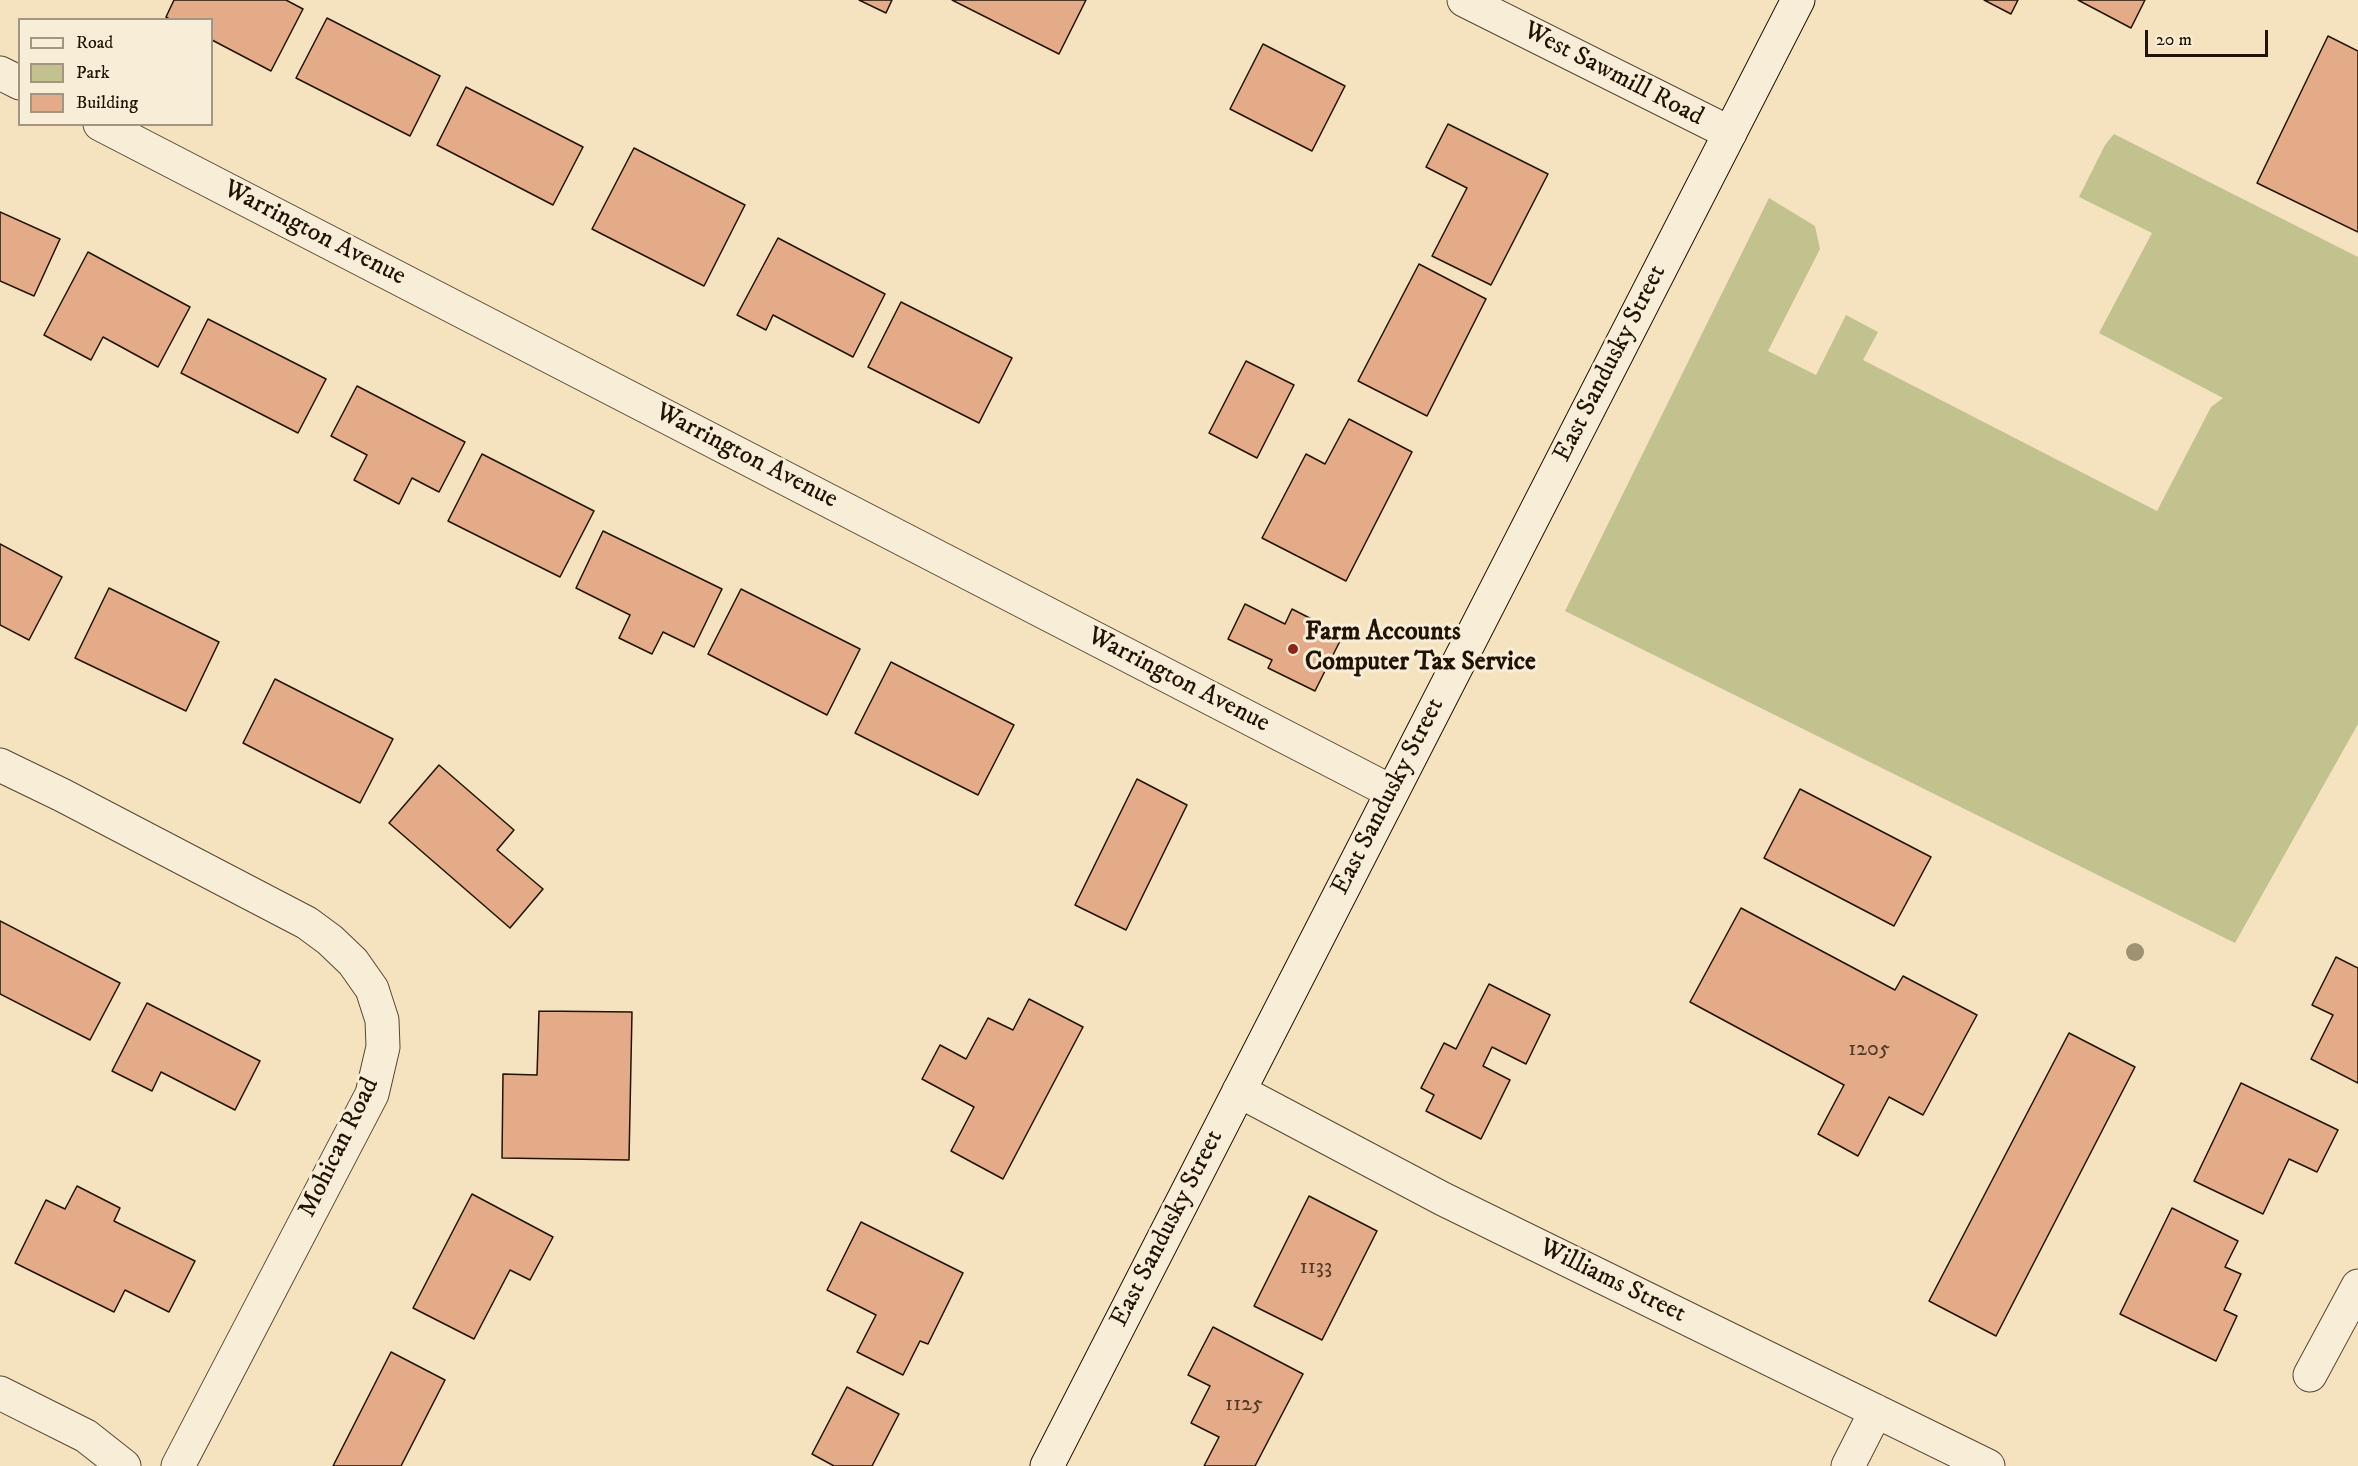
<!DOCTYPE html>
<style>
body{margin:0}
#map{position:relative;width:2358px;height:1466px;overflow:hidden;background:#f5e3c0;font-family:"IM FELL DW Pica",serif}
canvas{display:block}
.legend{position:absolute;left:18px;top:18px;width:195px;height:108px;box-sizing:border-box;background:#f8edd6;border:2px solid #a29681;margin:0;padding:8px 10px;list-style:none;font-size:18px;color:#211301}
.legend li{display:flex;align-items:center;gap:12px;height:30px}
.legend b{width:30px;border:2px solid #a29681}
.scale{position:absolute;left:2145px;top:30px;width:123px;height:27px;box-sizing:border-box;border:3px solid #211301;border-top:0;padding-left:8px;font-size:18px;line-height:21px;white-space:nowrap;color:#211301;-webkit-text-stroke:4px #f8edd6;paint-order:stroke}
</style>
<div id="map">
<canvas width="2358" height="1466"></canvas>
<ul class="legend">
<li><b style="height:8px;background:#f8edd6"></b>Road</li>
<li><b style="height:16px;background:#c2c28e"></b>Park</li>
<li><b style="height:16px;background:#e3ab88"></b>Building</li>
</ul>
<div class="scale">20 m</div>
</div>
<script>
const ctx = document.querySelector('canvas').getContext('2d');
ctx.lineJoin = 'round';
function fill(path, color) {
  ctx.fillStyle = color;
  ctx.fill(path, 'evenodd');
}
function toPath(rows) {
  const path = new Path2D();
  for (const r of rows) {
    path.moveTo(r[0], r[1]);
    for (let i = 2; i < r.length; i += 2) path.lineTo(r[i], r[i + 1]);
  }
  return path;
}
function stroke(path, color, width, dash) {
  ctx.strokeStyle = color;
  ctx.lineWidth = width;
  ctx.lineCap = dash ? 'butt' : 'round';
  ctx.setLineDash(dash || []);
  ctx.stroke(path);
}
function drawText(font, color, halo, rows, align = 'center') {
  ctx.font = font + ' "IM FELL DW Pica",serif';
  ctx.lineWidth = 6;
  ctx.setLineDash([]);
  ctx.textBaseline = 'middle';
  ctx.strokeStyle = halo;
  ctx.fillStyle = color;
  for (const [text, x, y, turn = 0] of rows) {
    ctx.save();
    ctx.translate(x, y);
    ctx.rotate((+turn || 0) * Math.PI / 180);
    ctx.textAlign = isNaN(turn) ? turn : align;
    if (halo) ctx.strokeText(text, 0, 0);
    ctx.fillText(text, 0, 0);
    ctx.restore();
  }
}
fill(toPath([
 [2114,134,2358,257,2358,724,2235,943,1565,611,1769,198,1815,226,1820,249,1768,351,1816,375,1846,315,1878,332,1863,360,2157,511,2211,407,2223,398,2099,333,2152,233,2079,197,2105,145]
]), '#c2c28e');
const building = toPath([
 [174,0,286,0,303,9,271,71,212,40,212,20,171,20,166,17,174,0],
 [859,0,892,0,886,13,859,0],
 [952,0,1086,0,1059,54,952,0],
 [1984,0,2018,0,2011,14,1984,0],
 [2078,0,2145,0,2131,28,2078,0],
 [327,18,440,76,410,136,296,78,327,18],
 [2328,36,2358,51,2358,232,2257,183,2328,36],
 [1263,44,1345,86,1312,151,1230,109,1263,44],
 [466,87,583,147,553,205,437,145,466,87],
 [1448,124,1548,174,1491,285,1432,256,1467,188,1426,167,1448,124],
 [634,148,745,205,704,286,592,229,634,148],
 [0,212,60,239,34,296,0,281,0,212],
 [778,238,885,294,853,357,773,315,766,330,737,315,778,238],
 [88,252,190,307,158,367,103,337,91,360,44,335,88,252],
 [1419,264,1486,299,1427,416,1358,381,1419,264],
 [901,302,1012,358,979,423,868,367,901,302],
 [208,319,326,379,298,433,181,373,208,319],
 [1246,361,1294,385,1257,458,1209,433,1246,361],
 [357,386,465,442,439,492,412,478,399,504,354,480,367,455,331,436,357,386],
 [1349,419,1412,452,1346,581,1262,538,1306,454,1325,464,1349,419],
 [482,454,594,511,560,577,448,521,482,454],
 [603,531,722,589,694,647,663,632,652,654,619,638,630,615,576,588,603,531],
 [0,544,62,577,29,640,0,625,0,544],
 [109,588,219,642,186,711,75,658,109,588],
 [741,589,860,649,827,715,708,654,741,589],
 [1245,604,1285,624,1292,609,1343,635,1315,691,1268,668,1272,660,1228,639,1245,604],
 [891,662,1014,725,978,795,855,733,891,662],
 [275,679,393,739,360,803,243,743,275,679],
 [439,765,514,830,497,850,543,889,510,928,389,823,439,765],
 [1137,779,1187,805,1126,930,1075,905,1137,779],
 [1800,789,1931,857,1894,926,1764,858,1800,789],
 [1741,908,1895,990,1903,976,1977,1015,1923,1115,1889,1097,1858,1156,1818,1134,1844,1085,1690,1002,1741,908],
 [0,921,120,983,90,1040,0,994,0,921],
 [2336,957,2358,968,2358,1083,2311,1059,2333,1015,2312,1005,2336,957],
 [1489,984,1550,1015,1526,1064,1492,1047,1483,1066,1510,1080,1481,1139,1426,1111,1434,1095,1421,1088,1444,1043,1456,1049,1489,984],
 [1029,999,1083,1027,1003,1179,951,1151,974,1107,922,1079,940,1045,966,1059,988,1018,1013,1030,1029,999],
 [147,1003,260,1061,235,1110,161,1072,152,1091,112,1071,147,1003],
 [539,1011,632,1012,629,1160,502,1158,503,1074,537,1075,539,1011],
 [2069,1033,2135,1067,1996,1336,1929,1301,2069,1033],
 [2241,1083,2338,1130,2317,1172,2289,1159,2263,1214,2194,1181,2241,1083],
 [77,1186,120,1208,114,1221,195,1261,169,1312,125,1290,114,1312,15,1263,46,1200,65,1209,77,1186],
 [472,1194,553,1237,530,1280,510,1270,474,1339,413,1308,472,1194],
 [1309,1196,1377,1231,1322,1340,1254,1306,1309,1196],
 [2172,1208,2238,1241,2225,1267,2241,1274,2224,1310,2237,1316,2216,1361,2120,1314,2172,1208],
 [861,1222,963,1273,928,1344,920,1341,903,1375,857,1352,876,1315,827,1290,861,1222],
 [1213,1327,1303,1374,1255,1466,1204,1466,1219,1437,1191,1423,1210,1386,1188,1375,1213,1327],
 [391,1352,445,1380,401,1466,333,1466,391,1352],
 [847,1387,899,1414,872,1466,834,1466,812,1454,847,1387]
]);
fill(building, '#e3ab88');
stroke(building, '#211301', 1.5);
const street = toPath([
 [1464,0,1730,133],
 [0,73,20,83],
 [100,124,1392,792],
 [0,765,62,795,307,923,330,940,353,962,372,989,382,1020,383,1047,372,1094,178,1466],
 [1239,1091,1443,1199,1988,1466],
 [2310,1375,2358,1286],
 [0,1393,86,1436,124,1466],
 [1848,1466,1876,1411]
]);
const secondary = toPath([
 [1047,1466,1798,0]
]);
stroke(street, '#564731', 35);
stroke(secondary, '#211301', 35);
stroke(street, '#f8edd6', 33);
stroke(secondary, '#f8edd6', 33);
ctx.fillStyle = '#9f9272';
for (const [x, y] of [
 [2135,952]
]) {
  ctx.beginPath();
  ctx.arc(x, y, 9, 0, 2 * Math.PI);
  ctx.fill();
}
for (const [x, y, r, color] of [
 [1293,649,6,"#8f2418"]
]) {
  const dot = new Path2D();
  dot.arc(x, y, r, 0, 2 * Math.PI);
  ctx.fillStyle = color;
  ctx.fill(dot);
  stroke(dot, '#f8edd6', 2);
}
drawText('22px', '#523923', null, [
 ["1205",1869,1050],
 ["1133",1316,1268],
 ["1125",1244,1405]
]);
drawText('26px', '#211301', '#f8edd6', [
 ["West Sawmill Road",1613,75,27],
 ["Warrington Avenue",314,234,27],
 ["East Sandusky Street",1611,364,-63],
 ["Warrington Avenue",746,457,27],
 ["Warrington Avenue",1178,681,27],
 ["East Sandusky Street",1389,797,-63],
 ["Mohican Road",340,1148,-64],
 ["East Sandusky Street",1168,1229,-63],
 ["Williams Street",1612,1282,26]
]);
drawText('bold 26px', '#211301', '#f8edd6', [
 ["Farm Accounts",1305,634],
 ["Computer Tax Service",1305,664]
], 'left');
</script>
